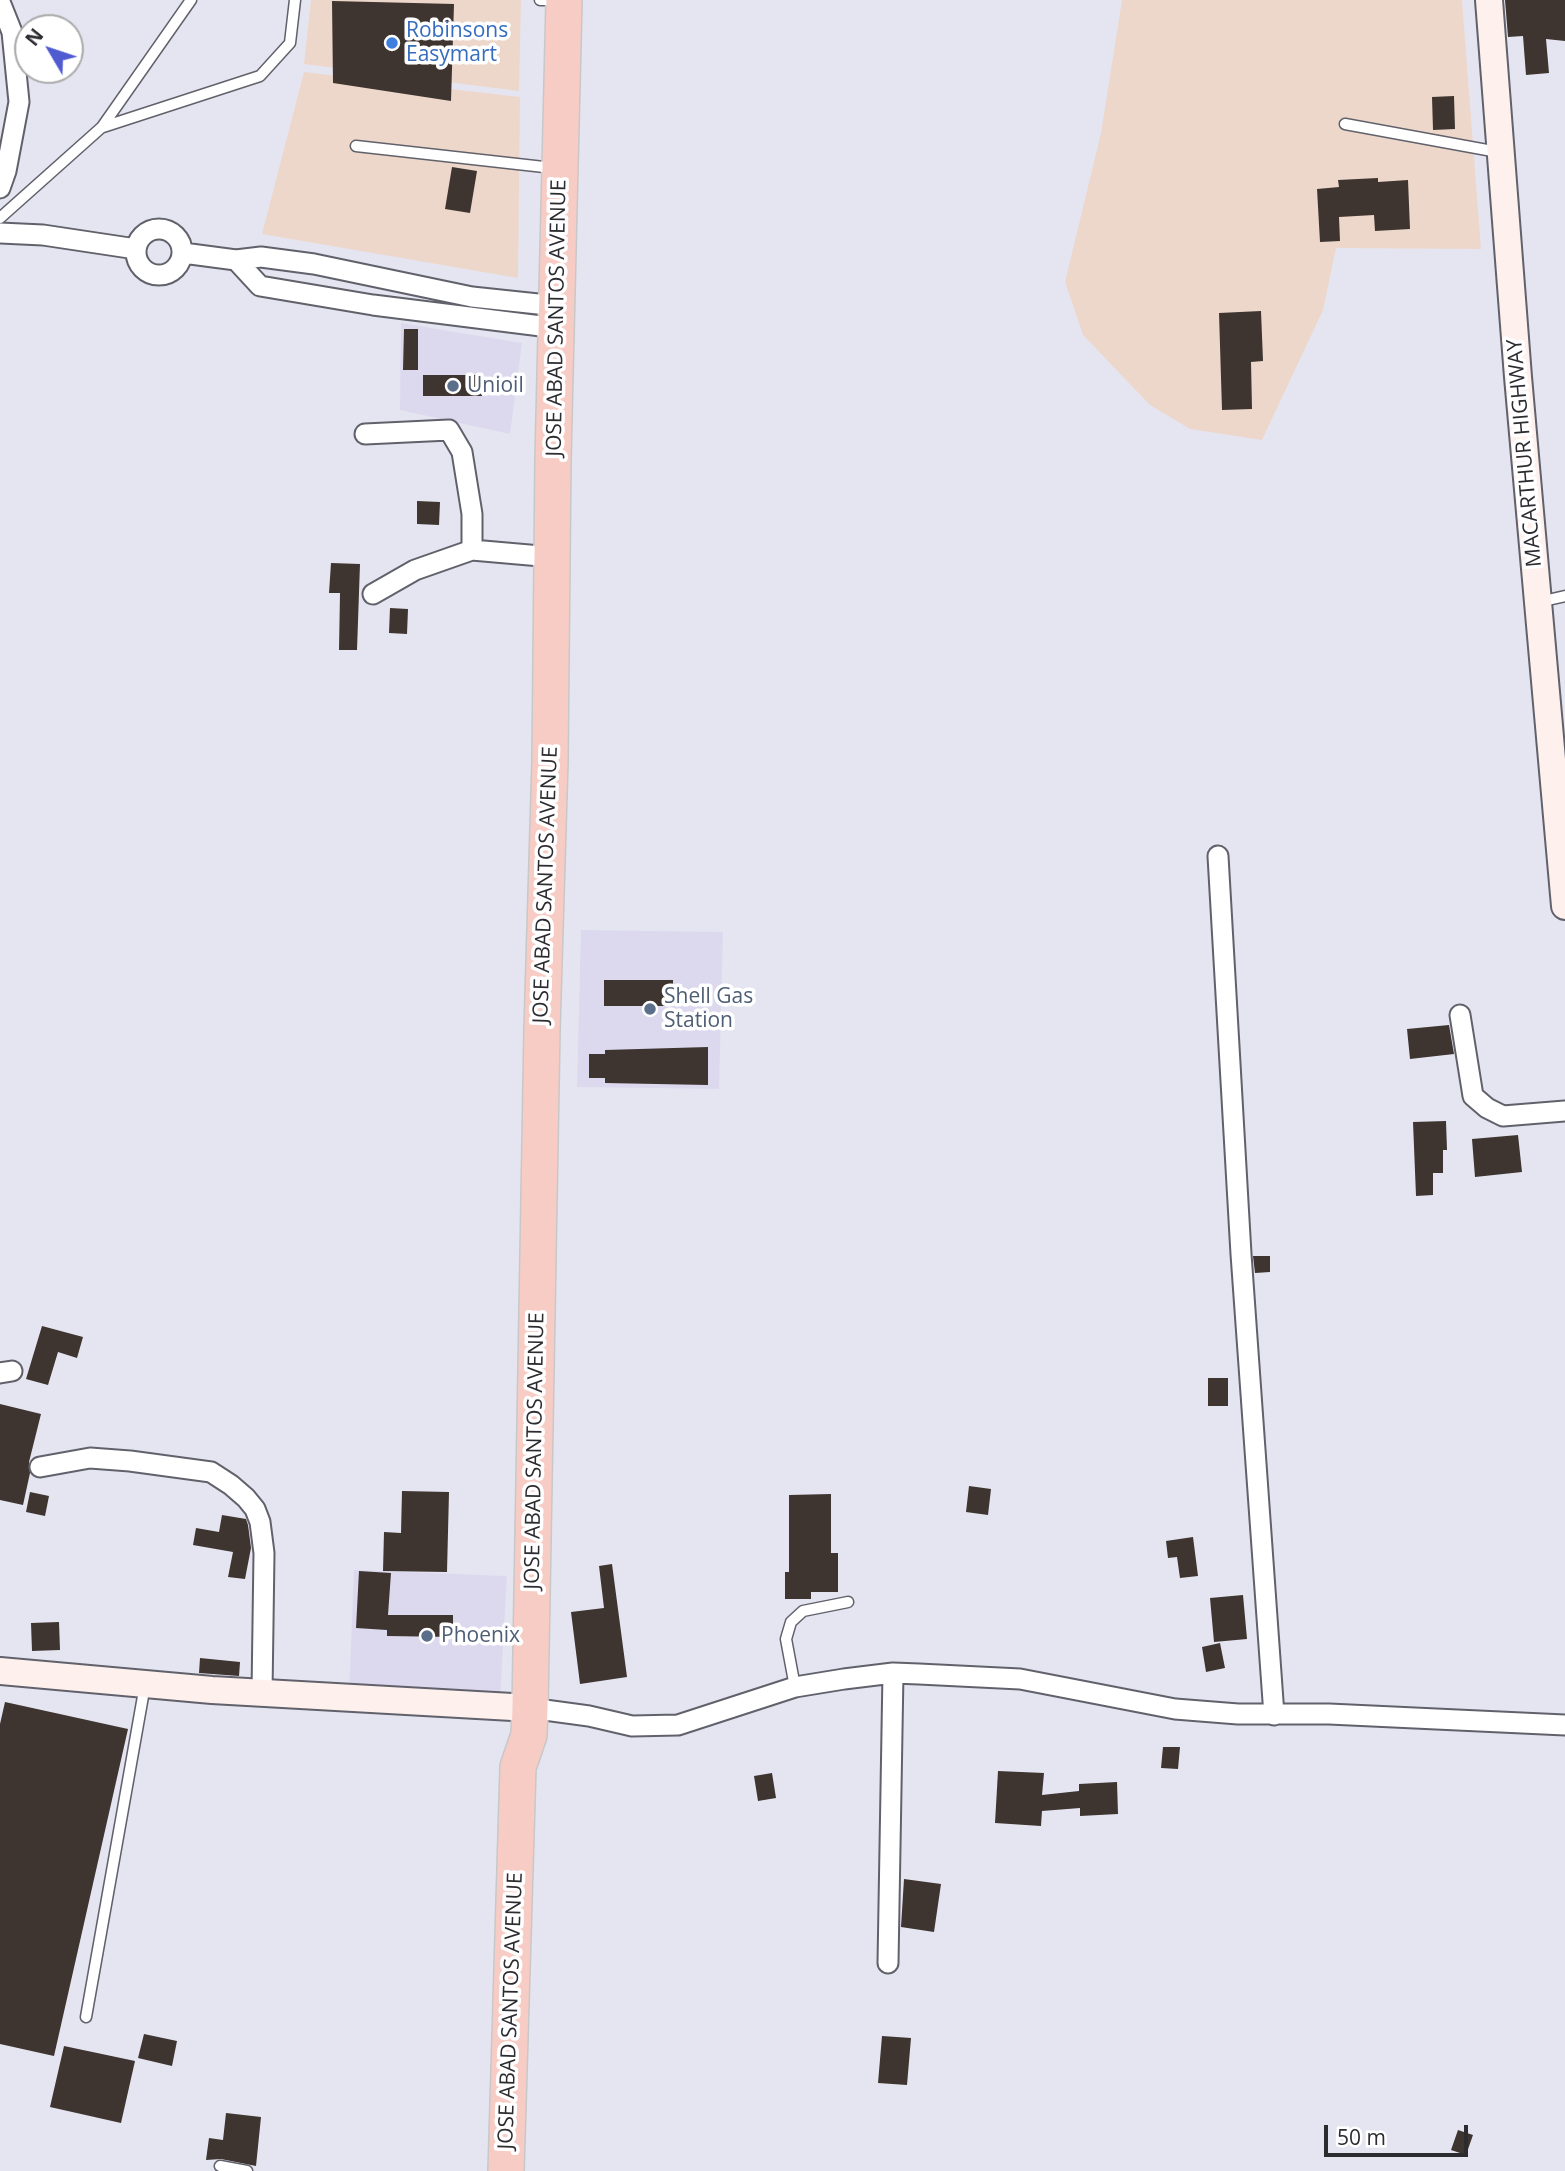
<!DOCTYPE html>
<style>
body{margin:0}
#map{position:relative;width:1565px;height:2171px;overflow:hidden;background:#e5e5f1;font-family:"Open Sans",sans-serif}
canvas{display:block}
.north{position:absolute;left:14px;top:14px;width:70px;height:70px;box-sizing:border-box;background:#fff;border:2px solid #ababac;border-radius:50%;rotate:309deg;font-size:19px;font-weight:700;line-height:28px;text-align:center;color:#2c2c30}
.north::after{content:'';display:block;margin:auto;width:24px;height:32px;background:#505bd1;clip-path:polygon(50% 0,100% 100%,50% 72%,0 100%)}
.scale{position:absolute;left:1324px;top:2125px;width:144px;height:32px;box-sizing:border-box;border:4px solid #2c2c30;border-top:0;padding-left:9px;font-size:21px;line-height:24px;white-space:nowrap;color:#2c2c30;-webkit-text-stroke:5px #fff;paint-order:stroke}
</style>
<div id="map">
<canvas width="1565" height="2171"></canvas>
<div class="north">N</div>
<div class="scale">50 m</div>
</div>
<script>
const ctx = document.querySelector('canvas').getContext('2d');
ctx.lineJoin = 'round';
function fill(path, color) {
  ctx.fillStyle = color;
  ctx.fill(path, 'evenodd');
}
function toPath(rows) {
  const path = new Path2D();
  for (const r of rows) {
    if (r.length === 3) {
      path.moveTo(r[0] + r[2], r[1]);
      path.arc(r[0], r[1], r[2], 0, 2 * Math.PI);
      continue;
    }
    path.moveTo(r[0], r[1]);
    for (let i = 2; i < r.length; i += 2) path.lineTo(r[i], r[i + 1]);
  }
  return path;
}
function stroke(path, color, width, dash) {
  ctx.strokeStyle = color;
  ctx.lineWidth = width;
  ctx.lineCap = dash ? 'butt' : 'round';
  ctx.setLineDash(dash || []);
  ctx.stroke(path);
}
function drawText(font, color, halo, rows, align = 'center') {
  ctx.font = font + ' "Open Sans",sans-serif';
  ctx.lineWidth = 7;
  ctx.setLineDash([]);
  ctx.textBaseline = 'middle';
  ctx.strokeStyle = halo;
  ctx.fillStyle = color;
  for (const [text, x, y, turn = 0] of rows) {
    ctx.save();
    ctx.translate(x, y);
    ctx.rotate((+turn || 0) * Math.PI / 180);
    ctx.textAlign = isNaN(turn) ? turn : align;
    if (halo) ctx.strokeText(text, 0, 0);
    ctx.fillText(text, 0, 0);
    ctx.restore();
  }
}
fill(toPath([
 [401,323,522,343,510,434,400,410],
 [581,930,723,932,719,1089,577,1087],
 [354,1570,507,1576,500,1698,349,1695]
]), '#dcd9ef');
fill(toPath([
 [311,0,521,0,519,91,304,64],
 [1122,0,1462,0,1481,249,1336,248,1323,310,1262,440,1190,429,1150,405,1083,335,1065,282,1101,133],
 [304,72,520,97,518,278,262,234]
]), '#edd7ca');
fill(toPath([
 [1505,0,1565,0,1565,41,1546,39,1549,73,1526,75,1523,36,1508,37],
 [332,1,454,4,451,101,333,83],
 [1454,96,1455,129,1433,130,1432,97],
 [452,167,477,171,470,213,445,209],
 [1378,178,1378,182,1408,180,1410,229,1375,231,1374,215,1339,217,1340,241,1320,242,1317,189,1339,187,1338,180],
 [1261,311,1263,361,1251,362,1252,409,1222,410,1219,313],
 [404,329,418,329,418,370,403,370],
 [423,375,483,375,482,396,423,396],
 [417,501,440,502,439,525,417,524],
 [331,563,360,564,357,650,339,650,340,593,329,593],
 [390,608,408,609,407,634,389,633],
 [604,980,673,980,673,1006,604,1006],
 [1449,1025,1454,1054,1410,1059,1407,1029],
 [708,1047,708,1085,605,1083,605,1078,589,1078,589,1054,605,1054,605,1050],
 [1446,1121,1447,1150,1443,1150,1443,1173,1433,1173,1433,1195,1416,1196,1413,1122],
 [1518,1135,1522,1172,1475,1177,1472,1139],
 [1253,1256,1270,1256,1270,1272,1255,1273],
 [42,1326,83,1337,77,1358,58,1352,48,1385,26,1379],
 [1208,1378,1228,1378,1228,1406,1208,1406],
 [0,1404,41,1414,29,1462,30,1473,23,1505,0,1500],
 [969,1486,991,1489,988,1515,966,1512],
 [402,1491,449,1492,447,1572,383,1571,384,1532,401,1533],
 [30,1492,49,1496,45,1516,26,1512],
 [831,1494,831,1553,838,1553,838,1592,811,1592,811,1599,785,1599,785,1572,789,1572,789,1495],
 [222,1515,246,1519,248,1525,251,1548,245,1579,228,1577,233,1552,193,1545,196,1528,219,1532],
 [1193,1537,1198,1576,1180,1578,1177,1557,1168,1558,1166,1541],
 [612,1564,627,1677,580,1684,571,1612,604,1608,599,1566],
 [359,1571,391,1573,388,1615,453,1615,453,1637,387,1636,387,1630,356,1628],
 [1243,1595,1247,1639,1214,1642,1210,1598],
 [59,1622,60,1650,32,1651,31,1623],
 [1220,1643,1225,1668,1206,1672,1202,1647],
 [200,1658,240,1662,239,1676,199,1673],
 [5,1702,128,1729,54,2056,0,2044,0,1724],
 [1163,1747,1180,1747,1178,1769,1161,1768],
 [998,1771,1044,1773,1042,1795,1079,1791,1079,1784,1117,1782,1118,1814,1080,1816,1080,1808,1042,1811,1041,1826,995,1823],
 [772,1773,776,1798,758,1801,754,1776],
 [904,1879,941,1884,934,1932,901,1927],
 [144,2034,177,2041,172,2066,138,2058],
 [882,2036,911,2038,907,2085,878,2083],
 [64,2046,135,2061,121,2123,50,2107],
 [226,2113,261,2117,256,2166,221,2159,206,2160,209,2138,223,2140],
 [1458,2130,1473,2135,1466,2155,1451,2150]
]), '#3e3430');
const lane = toPath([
 [540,0,560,0],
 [1345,124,1498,152],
 [103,127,260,76,290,43,295,0],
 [356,146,553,168],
 [0,218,102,127,191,0],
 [1539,602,1565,596],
 [795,1687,786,1639,791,1622,803,1611,848,1602],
 [86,2017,145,1685],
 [220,2166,247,2171]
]);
const street = toPath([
 [0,2,12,32,19,102,6,171,0,188],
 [159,252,23],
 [0,233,43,235,136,249],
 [183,253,236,260,261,257,314,264,472,297,557,306],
 [236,260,260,286,373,305,557,328],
 [365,434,449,430,462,452,472,514,472,550],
 [373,594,415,570,472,550,552,557],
 [1218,856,1241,1254,1274,1715],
 [1460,1015,1473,1096,1487,1108,1503,1116,1565,1111],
 [0,1373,12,1371],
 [40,1467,90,1458,130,1461,211,1472,231,1485,246,1498,255,1509,260,1522,264,1553,262,1693],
 [530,1708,589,1716,632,1726,678,1725,795,1687,844,1679,893,1673,919,1674,1020,1679,1175,1709,1238,1714,1329,1714,1565,1725],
 [888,1963,893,1673]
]);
const secondary = toPath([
 [1489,0,1518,377,1565,906],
 [0,1671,212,1690,530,1708]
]);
const highway = toPath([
 [506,2171,518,1767,529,1735,530,1708,542,1029,550,761,553,458,564,0]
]);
stroke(lane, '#61616b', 13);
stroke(street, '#61616b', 23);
stroke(secondary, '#61616b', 30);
stroke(highway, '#c8c8c9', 38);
stroke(lane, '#fff', 10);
stroke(street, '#fff', 19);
stroke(secondary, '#fdf0ed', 26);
stroke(highway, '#f7ccc4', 35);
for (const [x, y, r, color] of [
 [392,43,7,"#3f7fe0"],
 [453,386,7,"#5c6f8a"],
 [650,1009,7,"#5c6f8a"],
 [427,1636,7,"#5c6f8a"]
]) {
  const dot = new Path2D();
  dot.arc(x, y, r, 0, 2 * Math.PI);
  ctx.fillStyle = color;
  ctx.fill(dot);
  stroke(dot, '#fff', 2.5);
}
drawText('21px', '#366cbe', '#fff', [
 ["Robinsons",406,31],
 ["Easymart",406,55]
], 'left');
drawText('21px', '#2c2c30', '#fff', [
 ["JOSE ABAD SANTOS AVENUE",557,318,-89],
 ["MACARTHUR HIGHWAY",1525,453,-95],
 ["JOSE ABAD SANTOS AVENUE",546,885,-88],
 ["JOSE ABAD SANTOS AVENUE",535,1451,-89],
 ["JOSE ABAD SANTOS AVENUE",511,2011,-88]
]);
drawText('21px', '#4e5e75', '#fff', [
 ["Unioil",467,386],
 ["Shell Gas",664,997],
 ["Station",664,1021],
 ["Phoenix",441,1636]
], 'left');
</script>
